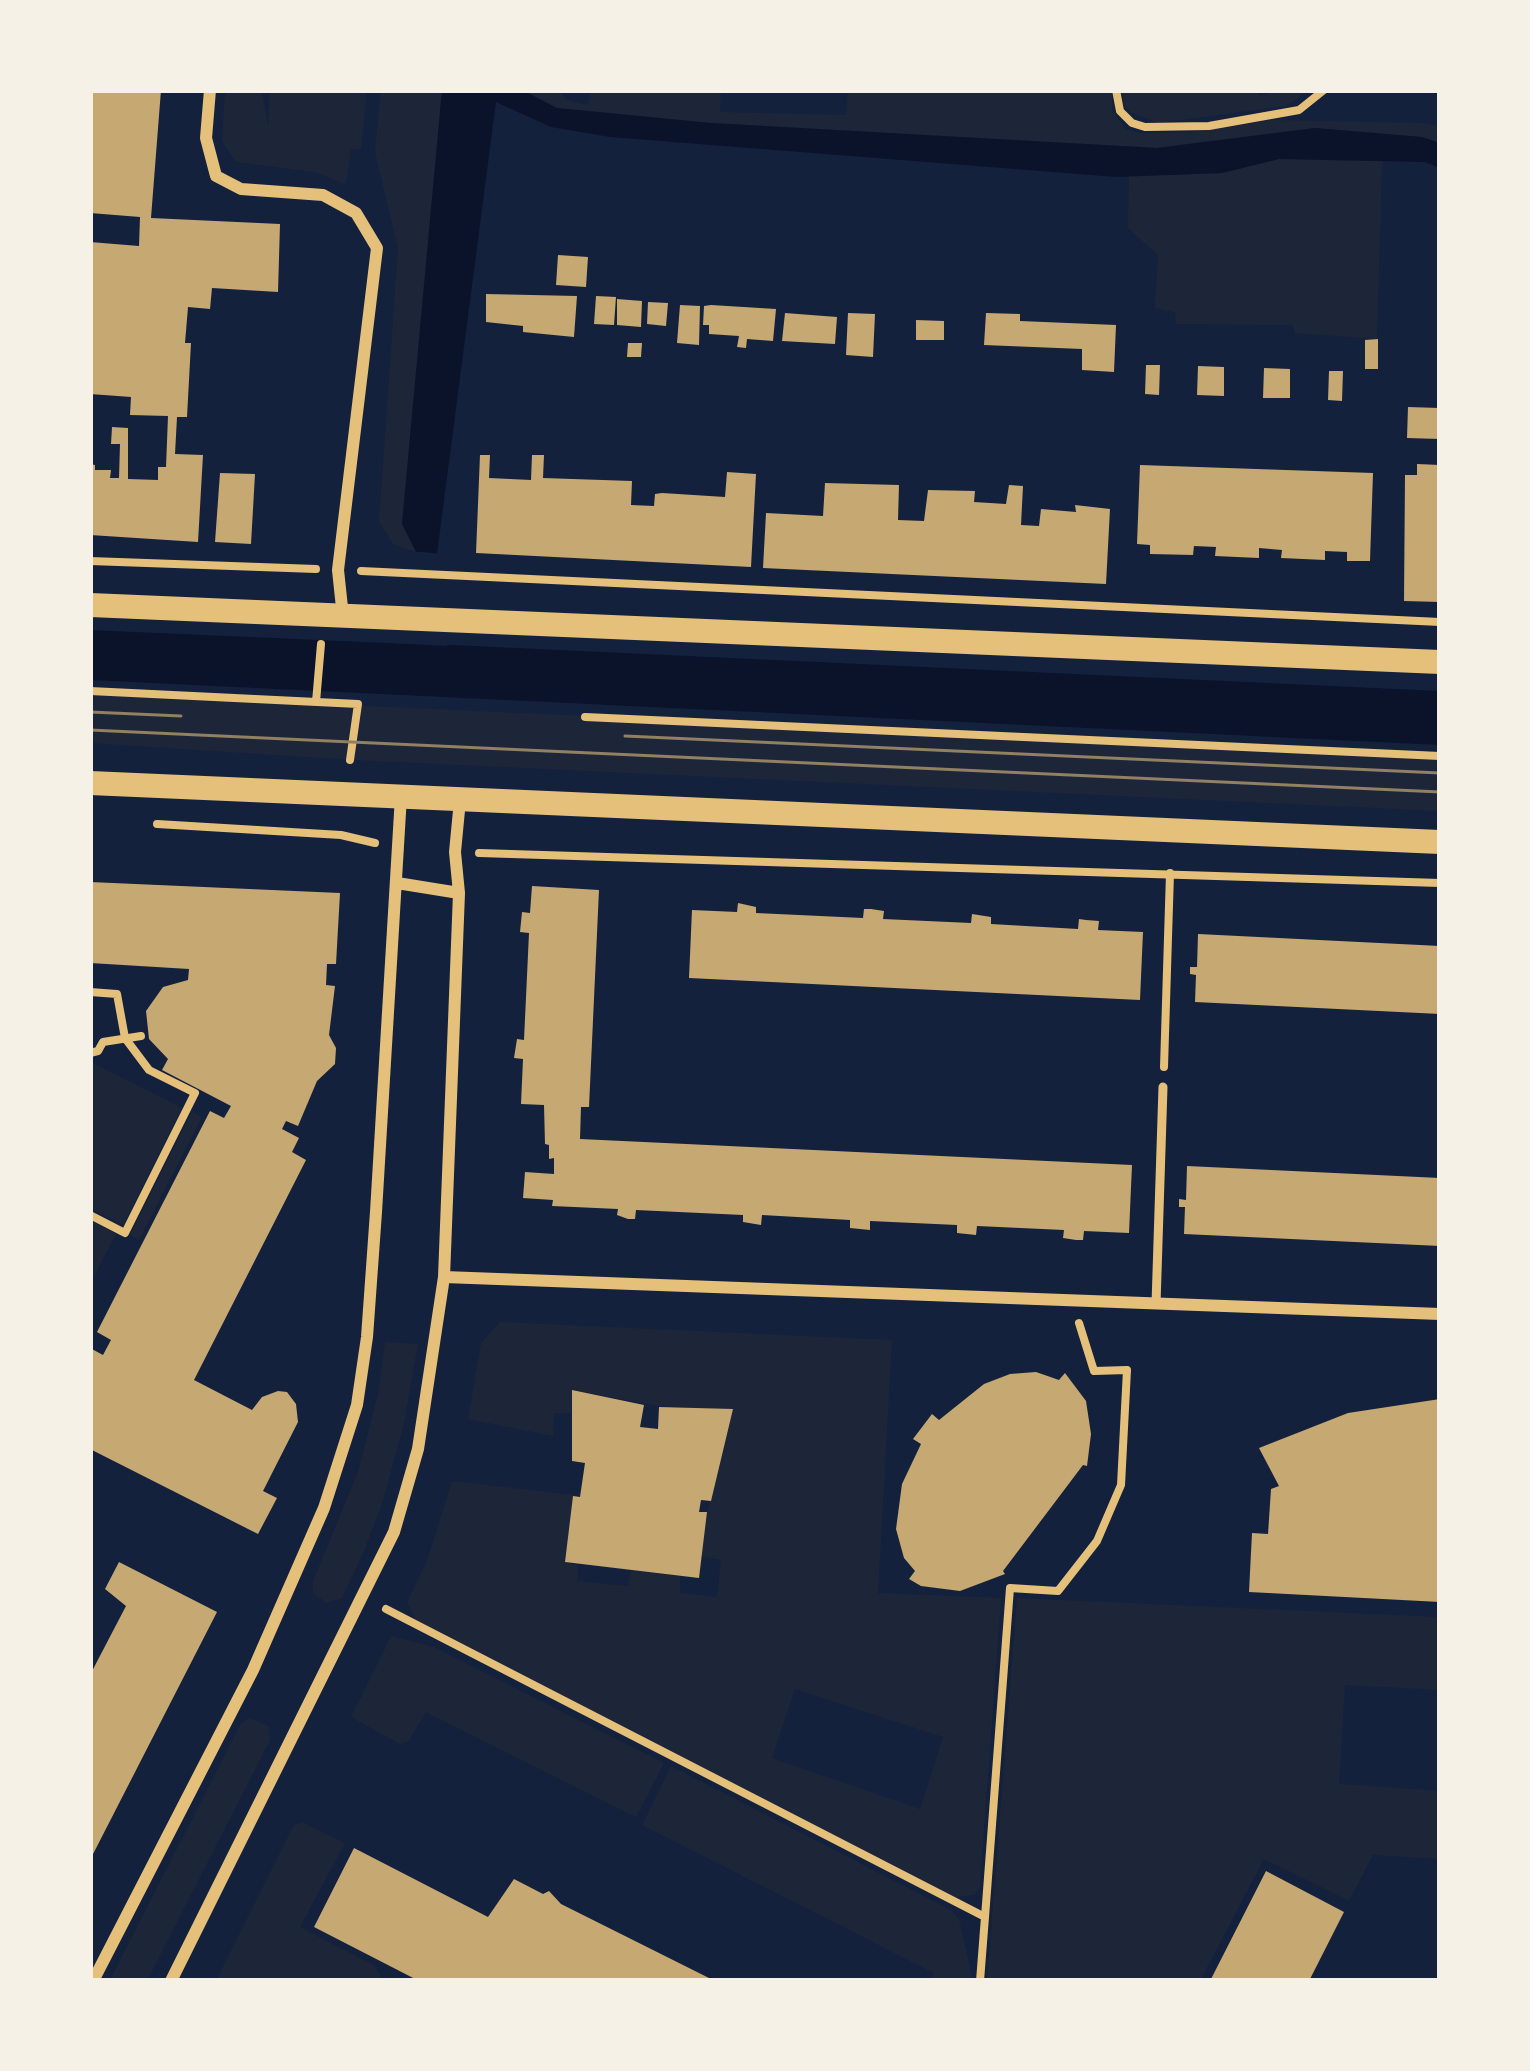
<!DOCTYPE html>
<style>
body{margin:0}
#map{position:relative;width:1530px;height:2071px;overflow:hidden;background:#14213d;font-family:"Noto Serif",serif}
canvas{display:block}
.frame{position:absolute;inset:0;border:93px solid #f6f1e7;pointer-events:none}
</style>
<div id="map">
<canvas width="1530" height="2071"></canvas>
<div class="frame"></div>
</div>
<script>
const ctx = document.querySelector('canvas').getContext('2d');
ctx.lineJoin = 'round';
function fill(path, color) {
  ctx.fillStyle = color;
  ctx.fill(path, 'evenodd');
}
function toPath(rows) {
  const path = new Path2D();
  for (const r of rows) {
    path.moveTo(r[0], r[1]);
    for (let i = 2; i < r.length; i += 2) path.lineTo(r[i], r[i + 1]);
  }
  return path;
}
function stroke(path, color, width, dash) {
  ctx.strokeStyle = color;
  ctx.lineWidth = width;
  ctx.lineCap = dash ? 'butt' : 'round';
  ctx.setLineDash(dash || []);
  ctx.stroke(path);
}
fill(toPath([
 [225,90,262,90,268,128,270,90,367,90,361,149,351,149,346,184,314,172,236,162,222,141],
 [381,90,442,90,402,524,416,552,394,545,379,522,398,249,375,152],
 [522,90,559,90,567,100,588,105,591,90,721,90,720,112,846,115,848,90,1112,90,1112,111,1126,129,1140,133,1193,132,1273,120,1421,123,1440,126,1440,143,1422,137,1315,128,1157,148,711,123,557,108],
 [1123,90,1258,90,1259,96,1278,90,1310,90,1286,106,1158,123,1130,112,1124,105],
 [1279,159,1382,161,1377,339,1295,333,1293,325,1176,324,1175,312,1155,308,1158,255,1128,228,1129,176,1222,173],
 [90,693,1440,756,1440,811,353,760,90,743],
 [90,1062,182,1108,123,1225,90,1208],
 [192,1112,202,1117,139,1240,130,1235],
 [90,1220,116,1234,90,1284],
 [500,1322,892,1340,878,1593,1001,1598,980,1887,975,1895,955,1897,416,1620,407,1603,428,1558,452,1481,574,1495,565,1562,578,1565,577,1581,628,1586,631,1570,680,1576,680,1593,717,1597,721,1560,701,1556,707,1514,732,1410,659,1406,572,1390,571,1413,554,1413,553,1436,468,1419,481,1343],
 [795,1689,943,1737,920,1809,772,1758],
 [385,1342,418,1344,404,1424,382,1504,364,1551,342,1598,327,1603,313,1594,313,1581,358,1472,378,1394],
 [1017,1598,1440,1617,1440,1690,1345,1685,1339,1784,1440,1791,1440,1859,1373,1855,1349,1901,1264,1859,1200,1981,987,1981],
 [391,1636,434,1647,664,1763,636,1817,426,1712,408,1742,400,1744,351,1717],
 [249,1718,269,1726,270,1740,147,1981,111,1978,240,1725],
 [671,1766,951,1910,959,1919,973,1981,930,1981,934,1973,642,1825],
 [302,1822,345,1843,300,1927,375,1966,383,1981,216,1981,294,1825]
]), '#1d2539');
fill(toPath([
 [442,90,522,90,557,108,711,123,1157,148,1315,128,1422,137,1440,143,1440,168,1425,162,1279,159,1222,173,1116,177,610,137,551,127,496,102,437,554,431,644,1440,691,1440,745,90,680,90,630,411,644,416,552,402,524]
]), '#0b132b');
fill(toPath([
 [409,551,443,554,438,639,449,640,447,646,393,643,393,637,406,638]
]), '#14213d');
fill(toPath([
 [90,90,161,90,151,218,280,224,278,292,212,288,210,309,188,307,185,343,191,343,187,417,177,417,175,454,203,455,198,542,90,535,90,464,95,465,95,470,111,470,110,478,119,478,120,444,111,444,112,427,128,428,128,479,158,480,158,467,166,467,168,416,130,415,131,397,90,394,90,242,139,246,140,217,90,213],
 [558,255,588,257,586,287,556,285],
 [486,294,577,296,574,337,523,332,523,326,486,322],
 [596,296,616,297,614,325,594,324],
 [617,299,642,301,641,327,617,325],
 [648,302,668,303,666,326,647,324],
 [680,305,700,306,699,345,677,343],
 [711,305,776,309,773,341,747,339,746,348,737,347,739,336,709,334,709,325,703,325,704,306],
 [785,313,837,317,835,344,782,341],
 [848,313,875,314,873,357,846,355],
 [986,313,1020,314,1020,321,1116,325,1114,372,1082,370,1082,349,984,345],
 [916,320,944,321,944,340,916,340],
 [1378,339,1378,369,1365,369,1365,340],
 [628,343,642,343,641,357,627,357],
 [1146,365,1160,365,1159,395,1145,394],
 [1198,366,1224,367,1224,396,1197,395],
 [1264,368,1290,369,1290,398,1263,398],
 [1329,371,1343,371,1342,401,1328,400],
 [1408,407,1440,408,1440,439,1407,438],
 [480,455,490,455,489,478,531,480,532,455,544,455,543,478,632,481,631,505,654,506,655,494,662,493,725,497,727,472,756,474,751,567,476,553],
 [1417,464,1440,465,1440,602,1404,601,1405,475,1417,475],
 [1140,465,1373,473,1370,561,1347,561,1347,552,1325,551,1325,560,1281,558,1282,550,1259,548,1259,558,1215,556,1216,547,1194,546,1193,555,1150,554,1150,545,1137,544],
 [220,473,255,474,251,544,215,542],
 [825,483,899,485,898,520,924,521,928,490,975,491,974,502,1006,504,1009,485,1023,486,1021,525,1039,526,1041,509,1076,512,1075,505,1110,509,1106,584,763,568,766,513,823,516],
 [90,882,340,893,336,964,327,964,326,985,335,986,329,1035,336,1048,335,1064,317,1081,298,1126,286,1121,282,1129,299,1138,292,1152,306,1160,194,1380,252,1410,262,1397,278,1391,287,1392,296,1404,298,1422,263,1491,277,1498,258,1534,90,1449,90,1348,103,1355,111,1340,97,1332,210,1111,224,1118,231,1106,162,1070,168,1059,149,1039,146,1011,163,987,188,980,189,969,90,963],
 [532,886,599,890,589,1107,581,1107,580,1139,1132,1165,1129,1233,1084,1231,1083,1240,1076,1240,1063,1238,1064,1230,977,1226,976,1235,957,1233,957,1225,870,1221,870,1230,850,1228,850,1220,762,1215,761,1225,743,1222,743,1215,636,1210,635,1219,628,1219,617,1215,618,1209,552,1206,553,1200,523,1198,525,1172,554,1174,554,1158,549,1159,549,1145,545,1144,544,1105,521,1104,523,1059,514,1058,517,1039,524,1040,529,933,520,932,522,912,530,913],
 [738,903,756,907,756,913,863,918,864,909,871,909,884,911,883,919,971,923,972,914,991,917,991,924,1078,929,1079,919,1086,920,1099,921,1098,930,1143,932,1140,1000,689,978,692,910,737,912],
 [1198,934,1440,946,1440,1014,1195,1002,1196,975,1190,974,1190,967,1197,967],
 [1187,1166,1440,1178,1440,1246,1184,1234,1185,1207,1179,1207,1179,1199,1186,1200],
 [1036,1372,1059,1380,1065,1373,1086,1401,1091,1434,1087,1466,1083,1465,1003,1571,1005,1574,960,1591,921,1586,909,1579,915,1571,904,1558,896,1529,902,1484,921,1444,913,1439,932,1414,939,1420,984,1384,1010,1374],
 [572,1390,644,1405,640,1427,658,1429,659,1407,733,1409,711,1501,701,1500,699,1512,707,1512,699,1578,565,1562,573,1496,580,1497,585,1463,572,1461],
 [1440,1399,1440,1602,1249,1592,1252,1533,1268,1534,1271,1489,1279,1486,1259,1448,1348,1413],
 [119,1562,217,1612,90,1860,90,1675,126,1606,105,1589],
 [354,1848,488,1917,514,1879,543,1894,549,1891,561,1904,715,1981,419,1981,314,1927],
 [1266,1871,1344,1912,1309,1981,1210,1981]
]), '#c6a872');
stroke(toPath([
 [1116,90,1120,111,1132,123,1145,127,1209,126,1299,110,1324,90],
 [90,561,316,569],
 [361,571,1440,622],
 [90,691,358,704,350,760],
 [316,702,321,644],
 [585,717,1440,756],
 [157,824,341,835,375,843],
 [479,853,1440,883],
 [90,992,117,994,125,1038,149,1070,195,1093,125,1233,90,1215],
 [90,1053,98,1051,103,1042,141,1036],
 [1164,1067,1170,873],
 [386,1609,985,1917,980,1981],
 [985,1917,1010,1588,1058,1591,1097,1541,1121,1485,1127,1370,1094,1371,1079,1323]
]), '#e5c07b', 8);
stroke(toPath([
 [1156,1304,1163,1087]
]), '#e5c07b', 9);
stroke(toPath([
 [210,90,206,138,216,176,241,189,323,195,356,213,377,248,338,570,343,617],
 [397,883,459,893],
 [444,1277,1440,1314],
 [93,1981,253,1670,324,1508,357,1405,367,1337,376,1212,401,796],
 [171,1981,394,1532,418,1449,444,1277,459,893,455,852,460,800]
]), '#e5c07b', 12);
stroke(toPath([
 [90,605,1440,662],
 [90,783,1440,842]
]), '#e5c07b', 24);
stroke(toPath([
 [90,712,181,716],
 [90,730,1440,792],
 [625,736,1440,773]
]), '#918062', 3);
</script>
